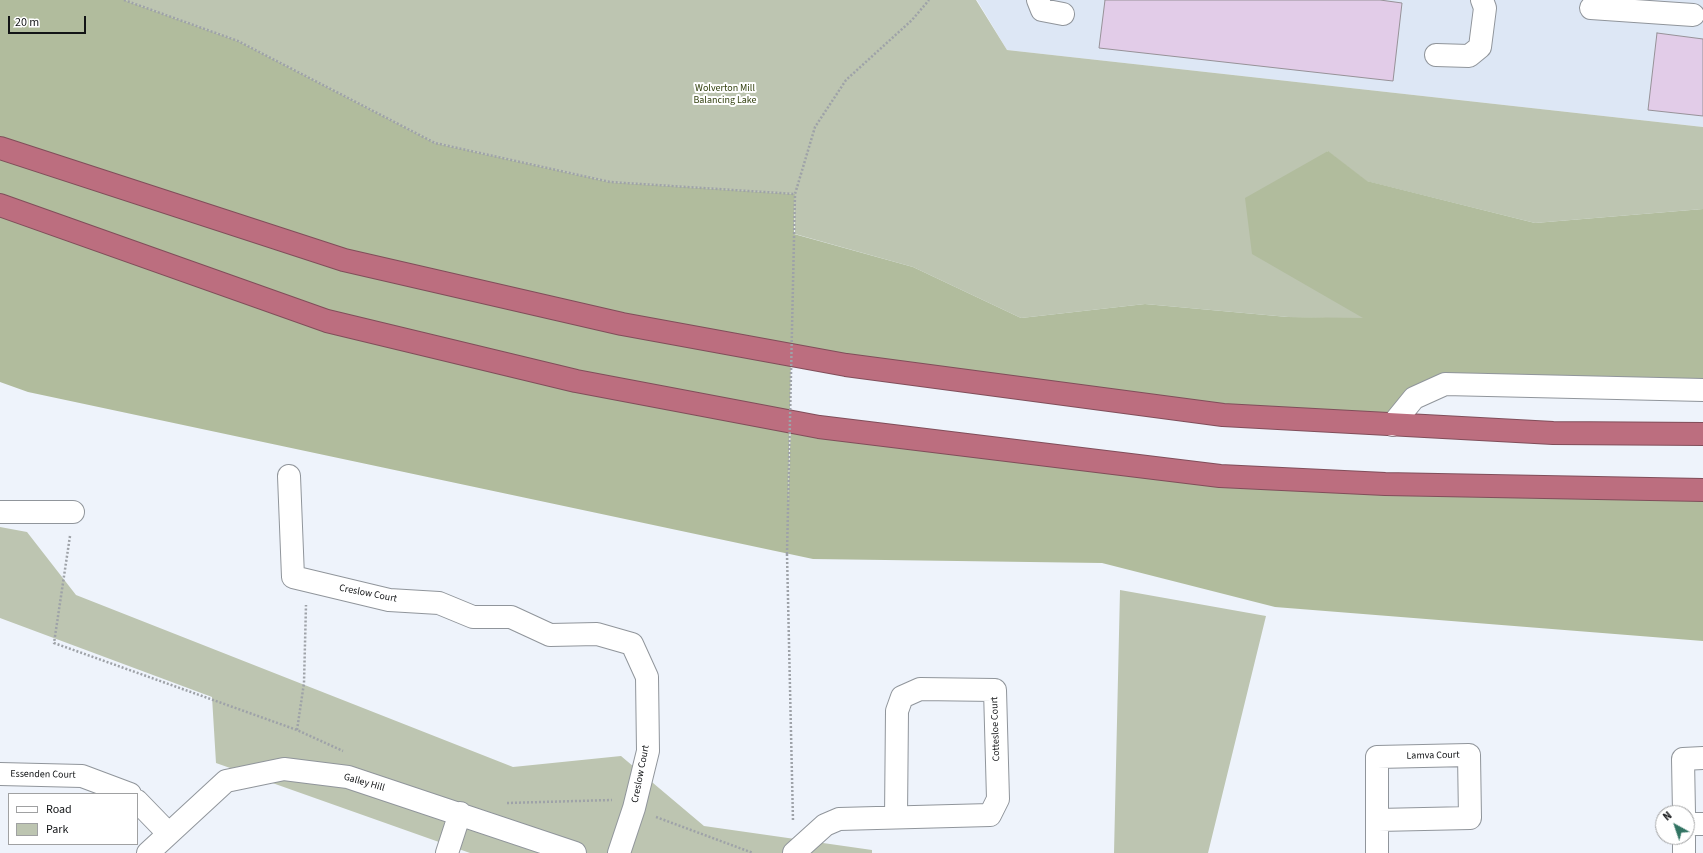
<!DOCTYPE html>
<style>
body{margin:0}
#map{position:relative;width:1703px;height:853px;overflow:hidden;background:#eef3fb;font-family:"Source Sans 3",sans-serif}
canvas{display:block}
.legend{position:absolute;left:8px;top:793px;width:130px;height:52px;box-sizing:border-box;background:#fff;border:1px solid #a0a1a2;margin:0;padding:5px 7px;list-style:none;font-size:12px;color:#121416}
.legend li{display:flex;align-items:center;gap:8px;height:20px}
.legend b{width:20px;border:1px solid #a0a1a2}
.north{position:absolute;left:1655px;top:805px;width:40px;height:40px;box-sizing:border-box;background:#fff;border:1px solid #a0a1a2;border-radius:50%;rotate:320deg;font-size:11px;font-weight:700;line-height:16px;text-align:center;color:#121416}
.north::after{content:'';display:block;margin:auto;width:14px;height:18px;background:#327463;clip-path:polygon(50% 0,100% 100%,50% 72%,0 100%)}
.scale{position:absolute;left:8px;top:16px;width:78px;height:18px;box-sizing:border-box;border:2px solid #121416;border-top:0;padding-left:5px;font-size:12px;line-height:14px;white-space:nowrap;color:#121416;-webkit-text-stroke:3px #fff;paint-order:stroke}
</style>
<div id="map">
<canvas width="1703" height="853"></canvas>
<ul class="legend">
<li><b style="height:5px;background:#fff"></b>Road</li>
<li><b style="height:11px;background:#bdc5b1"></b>Park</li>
</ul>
<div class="north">N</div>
<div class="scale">20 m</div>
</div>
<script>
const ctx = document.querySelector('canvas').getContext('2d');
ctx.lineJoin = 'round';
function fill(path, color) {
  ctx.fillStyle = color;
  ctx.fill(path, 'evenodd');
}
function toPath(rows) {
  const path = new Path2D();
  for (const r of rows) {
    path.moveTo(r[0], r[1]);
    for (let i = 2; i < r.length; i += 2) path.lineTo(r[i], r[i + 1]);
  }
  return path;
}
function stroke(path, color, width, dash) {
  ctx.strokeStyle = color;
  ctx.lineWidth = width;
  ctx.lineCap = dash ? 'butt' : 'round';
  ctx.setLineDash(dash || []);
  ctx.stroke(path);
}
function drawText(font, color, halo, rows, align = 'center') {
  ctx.font = font + ' "Source Sans 3",sans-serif';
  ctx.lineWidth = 4;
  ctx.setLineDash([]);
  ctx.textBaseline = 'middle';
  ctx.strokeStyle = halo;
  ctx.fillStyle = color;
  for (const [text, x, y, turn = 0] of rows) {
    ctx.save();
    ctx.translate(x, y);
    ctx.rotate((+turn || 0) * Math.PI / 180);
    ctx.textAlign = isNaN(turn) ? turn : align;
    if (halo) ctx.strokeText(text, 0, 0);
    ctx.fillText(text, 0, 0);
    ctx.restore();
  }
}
fill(toPath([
 [977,0,1703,0,1703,127,1007,50]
]), '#dde7f5');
fill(toPath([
 [124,0,976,0,1007,50,1703,127,1703,209,1535,223,1366,181,1327,151,1364,319,1288,317,1145,304,1021,318,913,267,795,234,795,194,610,182,435,143,238,41],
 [0,527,27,532,76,595,513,767,621,756,704,826,872,850,872,853,470,853,216,763,212,697,0,618],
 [1120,590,1266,616,1208,853,1114,853]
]), '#bdc5b1');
fill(toPath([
 [0,0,124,0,238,41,435,143,610,182,795,194,794,234,913,267,1021,318,1145,304,1288,317,1363,318,1252,254,1245,198,1328,151,1367,181,1535,223,1703,209,1703,389,1445,384,1392,425,791,355,788,506,791,422,1220,476,1703,490,1703,641,1275,607,1102,563,813,559,28,392,0,382]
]), '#b1bc9d');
const building = toPath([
 [1105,0,1380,0,1402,3,1393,81,1099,48,1105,0],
 [1657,33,1703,39,1703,116,1648,110,1657,33]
]);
fill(building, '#e2cce8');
stroke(building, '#979298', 1);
const minor = toPath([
 [1038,0,1042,10,1063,14],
 [1591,8,1693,15],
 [1436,55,1469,56,1480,47,1485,8,1482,0],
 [1392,425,1414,398,1445,384,1703,390],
 [289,476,293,577,389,600,439,603,473,617,511,617,550,635,597,634,632,644,647,677,648,751,634,808,619,853],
 [0,512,73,512],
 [0,774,82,776,130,794],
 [137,801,168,833],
 [1684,813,1683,759,1703,758],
 [1687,824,1703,824],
 [1684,837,1684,853],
 [148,853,226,781,284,769,348,777,575,853],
 [447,853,460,813],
 [794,853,825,825,839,819,990,815,998,799,995,690,920,689,902,697,897,711,896,817],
 [1377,853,1377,757,1469,755,1470,818,1378,820]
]);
const highway = toPath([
 [0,148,344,260,622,324,846,365,1223,415,1553,433,1703,434],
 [0,205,327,321,576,381,819,427,1220,476,1385,484,1703,490]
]);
stroke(minor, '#90959b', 24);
stroke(highway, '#804e5a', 24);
stroke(toPath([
 [124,0,238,41,435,143,610,182,795,194,815,127,846,80,912,20,929,0],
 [70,536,54,643,297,730,343,751],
 [787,554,793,821],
 [297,730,304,683,306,605],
 [507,803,612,800],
 [656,817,753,853]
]), '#9ea2a8', 2.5, [2, 2]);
stroke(minor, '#fff', 22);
stroke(highway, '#bc6e7f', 22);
stroke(toPath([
 [787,554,795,194]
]), '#9ea2a8', 2.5, [2, 2]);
drawText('10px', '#32400e', '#fff', [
 ["Wolverton Mill",725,89],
 ["Balancing Lake",725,101]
]);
drawText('10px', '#121416', '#fff', [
 ["Creslow Court",368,594,11],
 ["Cottesloe Court",996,729,-92],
 ["Lamva Court",1433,756,-1],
 ["Creslow Court",641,774,-79],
 ["Essenden Court",43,775,1],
 ["Galley Hill",364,783,16]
]);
</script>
